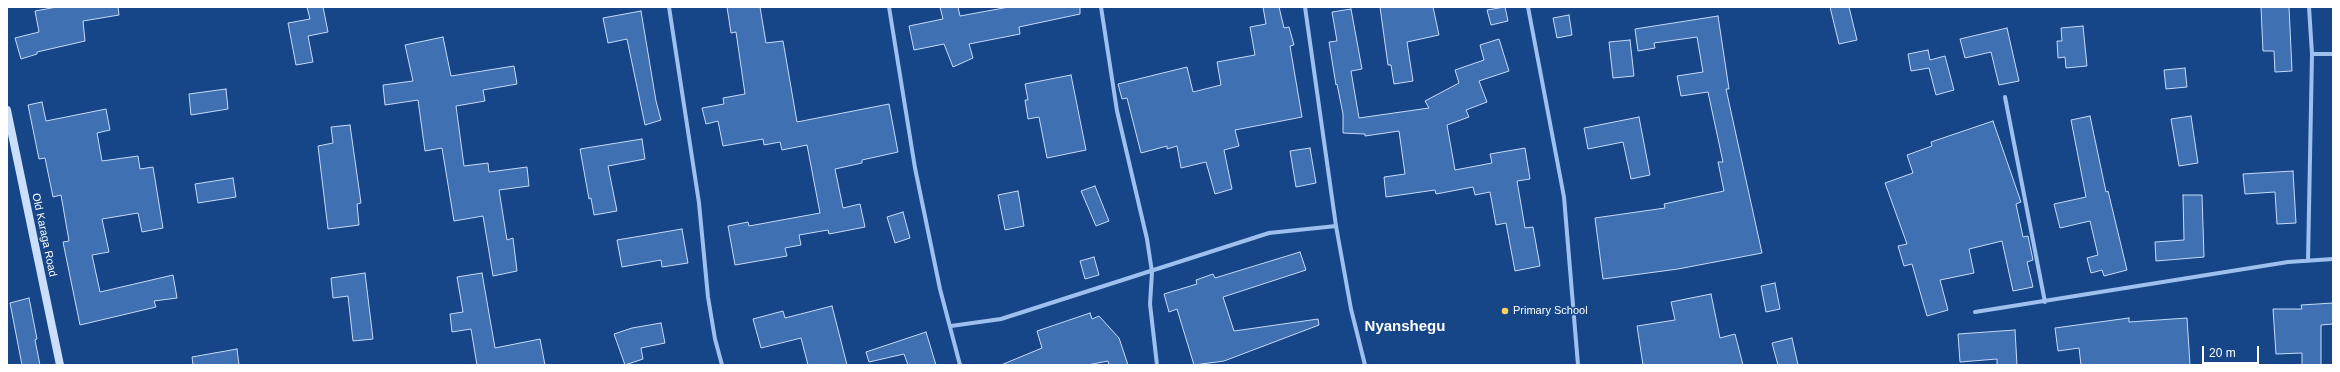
<!DOCTYPE html>
<style>
body{margin:0}
#map{position:relative;width:2340px;height:372px;overflow:hidden;background:#174688;font-family:Arial,sans-serif}
canvas{display:block}
.frame{position:absolute;inset:0;border:8px solid #fff;pointer-events:none}
.scale{position:absolute;left:2202px;top:346px;width:57px;height:18px;box-sizing:border-box;border:2px solid #fff;border-top:0;padding-left:5px;font-size:12px;line-height:14px;white-space:nowrap;color:#fff;-webkit-text-stroke:3px #174688;paint-order:stroke}
</style>
<div id="map">
<canvas width="2340" height="372"></canvas>
<div class="frame"></div>
<div class="scale">20 m</div>
</div>
<script>
const ctx = document.querySelector('canvas').getContext('2d');
ctx.lineJoin = 'round';
function fill(path, color) {
  ctx.fillStyle = color;
  ctx.fill(path, 'evenodd');
}
function toPath(rows) {
  const path = new Path2D();
  for (const r of rows) {
    path.moveTo(r[0], r[1]);
    for (let i = 2; i < r.length; i += 2) path.lineTo(r[i], r[i + 1]);
  }
  return path;
}
function stroke(path, color, width, dash) {
  ctx.strokeStyle = color;
  ctx.lineWidth = width;
  ctx.lineCap = dash ? 'butt' : 'round';
  ctx.setLineDash(dash || []);
  ctx.stroke(path);
}
function drawText(font, color, halo, rows, align = 'center') {
  ctx.font = font + ' Arial,sans-serif';
  ctx.lineWidth = 3;
  ctx.setLineDash([]);
  ctx.textBaseline = 'middle';
  ctx.strokeStyle = halo;
  ctx.fillStyle = color;
  for (const [text, x, y, turn = 0] of rows) {
    ctx.save();
    ctx.translate(x, y);
    ctx.rotate((+turn || 0) * Math.PI / 180);
    ctx.textAlign = isNaN(turn) ? turn : align;
    if (halo) ctx.strokeText(text, 0, 0);
    ctx.fillText(text, 0, 0);
    ctx.restore();
  }
}
const building = toPath([
 [57,7,118,7,119,15,83,21,85,41,37,52,37,54,21,59,15,38,39,32,35,11,57,7],
 [307,7,323,7,328,32,308,36,313,62,296,65,288,23,310,19,307,7],
 [727,7,760,7,766,43,783,41,797,122,889,104,898,152,862,160,862,163,835,169,843,208,860,204,865,227,829,234,828,230,799,235,801,245,785,248,787,256,735,265,728,226,748,222,749,226,820,213,807,145,782,150,780,142,764,145,763,139,723,146,718,121,706,124,702,108,724,104,723,98,745,94,736,32,731,33,727,7],
 [940,7,958,7,960,16,1009,7,1080,7,1080,14,1019,27,1020,34,969,44,973,58,953,67,944,44,914,50,909,26,943,19,940,7],
 [1263,7,1279,7,1284,28,1289,27,1294,45,1290,46,1302,117,1235,130,1239,146,1224,150,1232,189,1215,194,1206,162,1181,168,1177,146,1167,149,1167,146,1141,153,1127,98,1122,99,1118,84,1187,67,1193,92,1221,85,1217,62,1255,55,1250,27,1266,24,1263,7],
 [1380,7,1433,7,1439,35,1407,42,1413,81,1394,84,1391,65,1388,65,1380,7],
 [1505,7,1508,21,1491,25,1487,10,1505,7],
 [1830,7,1849,7,1857,40,1839,44,1830,7],
 [2261,7,2289,7,2292,71,2275,72,2274,51,2263,51,2261,7],
 [1351,9,1362,69,1351,71,1359,118,1429,108,1425,101,1459,83,1455,70,1484,60,1480,45,1499,39,1509,71,1479,81,1487,102,1466,110,1469,117,1447,125,1455,170,1492,163,1490,154,1525,148,1530,179,1517,181,1525,228,1533,227,1540,266,1515,271,1506,223,1496,225,1490,192,1475,195,1473,187,1436,194,1435,190,1386,197,1384,177,1405,174,1399,131,1365,136,1365,134,1343,133,1343,114,1337,84,1336,85,1329,42,1337,41,1332,12,1351,9],
 [641,11,656,101,661,120,645,125,627,39,608,43,603,18,641,11],
 [1569,15,1572,35,1557,38,1553,18,1569,15],
 [1718,16,1729,89,1726,89,1762,253,1678,269,1603,279,1595,218,1665,208,1664,204,1724,191,1718,162,1723,162,1708,92,1681,96,1677,76,1703,72,1697,37,1654,43,1655,48,1638,51,1635,29,1718,16],
 [2083,26,2087,66,2066,68,2065,57,2058,58,2057,41,2062,41,2061,28,2083,26],
 [2007,28,2019,81,1999,85,1991,52,1965,58,1960,39,2007,28],
 [443,37,451,76,514,66,517,84,483,90,485,101,456,106,464,166,488,163,489,172,527,167,529,186,499,190,507,240,513,238,517,271,493,276,483,216,454,221,442,148,425,151,418,100,385,105,383,85,413,81,405,45,443,37],
 [1630,40,1634,76,1613,78,1609,42,1630,40],
 [1928,50,1930,60,1945,56,1954,90,1936,95,1929,68,1911,71,1908,54,1928,50],
 [2185,68,2187,87,2166,89,2164,70,2185,68],
 [1071,75,1086,150,1047,158,1039,117,1028,119,1025,100,1028,100,1025,84,1071,75],
 [226,89,228,109,191,115,189,94,226,89],
 [42,102,46,121,106,109,110,130,97,133,102,161,138,156,140,169,153,167,163,228,142,232,138,213,102,219,109,252,92,255,100,292,173,275,177,298,154,301,156,307,80,325,63,242,69,241,61,195,53,197,45,158,39,159,28,105,42,102],
 [2090,116,2106,192,2108,191,2127,270,2104,276,2102,270,2091,273,2087,258,2098,255,2090,221,2060,228,2054,204,2086,197,2071,120,2090,116],
 [2191,116,2198,163,2179,166,2171,119,2191,116],
 [1639,117,1650,175,1631,179,1623,142,1588,149,1584,128,1639,117],
 [1993,121,2021,202,2016,204,2023,237,2028,236,2033,260,2027,262,2033,287,2013,291,2002,241,1969,249,1974,273,1940,280,1948,310,1927,316,1912,264,1904,266,1898,246,1907,244,1885,183,1913,173,1907,155,1932,146,1931,142,1993,121],
 [350,125,361,203,357,204,359,225,328,229,318,146,333,143,331,127,350,125],
 [642,139,645,159,608,166,617,211,594,215,591,198,589,199,580,149,642,139],
 [1310,148,1316,183,1296,187,1290,151,1310,148],
 [2293,171,2296,223,2277,224,2275,192,2245,194,2243,174,2293,171],
 [233,178,236,197,198,203,195,184,233,178],
 [1095,186,1109,221,1096,226,1081,191,1095,186],
 [1018,191,1024,226,1005,230,998,195,1018,191],
 [2183,195,2202,195,2204,257,2156,261,2155,242,2184,240,2183,195],
 [903,212,910,238,895,243,887,217,903,212],
 [682,229,688,263,662,267,661,260,622,267,617,240,682,229],
 [1300,252,1306,270,1223,297,1234,331,1318,319,1319,325,1224,361,1194,365,1177,309,1169,312,1164,294,1197,284,1196,280,1213,274,1215,278,1300,252],
 [1094,257,1099,275,1085,279,1080,261,1094,257],
 [365,273,373,339,353,341,348,296,333,298,331,278,365,273],
 [482,273,495,348,540,339,545,365,477,365,471,329,452,332,450,314,463,312,457,277,482,273],
 [1775,283,1780,309,1766,312,1761,286,1775,283],
 [1711,294,1720,338,1735,334,1743,365,1643,365,1637,326,1675,320,1671,302,1711,294],
 [29,298,37,339,35,340,40,365,22,365,10,303,29,298],
 [2333,303,2333,324,2321,325,2321,365,2302,365,2302,353,2276,354,2273,309,2302,309,2301,305,2333,303],
 [832,306,847,365,808,365,801,338,761,348,753,319,783,311,785,318,832,306],
 [1090,313,1092,319,1099,316,1119,338,1128,365,1109,365,1108,361,1087,365,1001,365,1042,348,1037,331,1090,313],
 [2129,318,2129,322,2187,318,2190,365,2081,365,2079,348,2058,351,2055,328,2129,318],
 [661,323,665,343,641,348,643,359,625,365,614,334,632,328,661,323],
 [2015,330,2017,365,1997,365,1997,359,1960,362,1958,334,2015,330],
 [926,332,936,365,908,365,904,354,869,362,866,352,926,332],
 [1792,338,1798,365,1778,365,1772,343,1792,338],
 [237,349,239,365,193,365,192,357,237,349]
]);
fill(building, '#3f70b1');
stroke(building, '#c4dbfa', 1);
stroke(toPath([
 [669,7,699,203,708,297,715,339,722,365],
 [889,7,915,168,940,289,960,365],
 [1101,7,1117,111,1147,239,1152,272,1150,304,1157,365],
 [1305,7,1336,226,1351,309,1365,365],
 [1528,7,1564,197,1578,365],
 [2312,54,2333,54],
 [2005,97,2045,302],
 [2308,261,2312,54,2309,7],
 [1975,312,2288,262,2333,259],
 [951,326,1001,319,1269,233,1336,226]
]), '#9ec0ee', 4);
stroke(toPath([
 [7,110,60,365]
]), '#cbdefa', 8);
for (const [x, y, r, color] of [
 [1505,311,4,"#ffd35b"]
]) {
  const dot = new Path2D();
  dot.arc(x, y, r, 0, 2 * Math.PI);
  ctx.fillStyle = color;
  ctx.fill(dot);
  stroke(dot, '#174688', 1.5);
}
drawText('11px', '#fff', '#174688', [
 ["Old Karaga Road",44,235,78]
]);
drawText('11px', '#fff', '#174688', [
 ["Primary School",1513,311]
], 'left');
drawText('bold 15px', '#fff', '#174688', [
 ["Nyanshegu",1405,327]
]);
</script>
